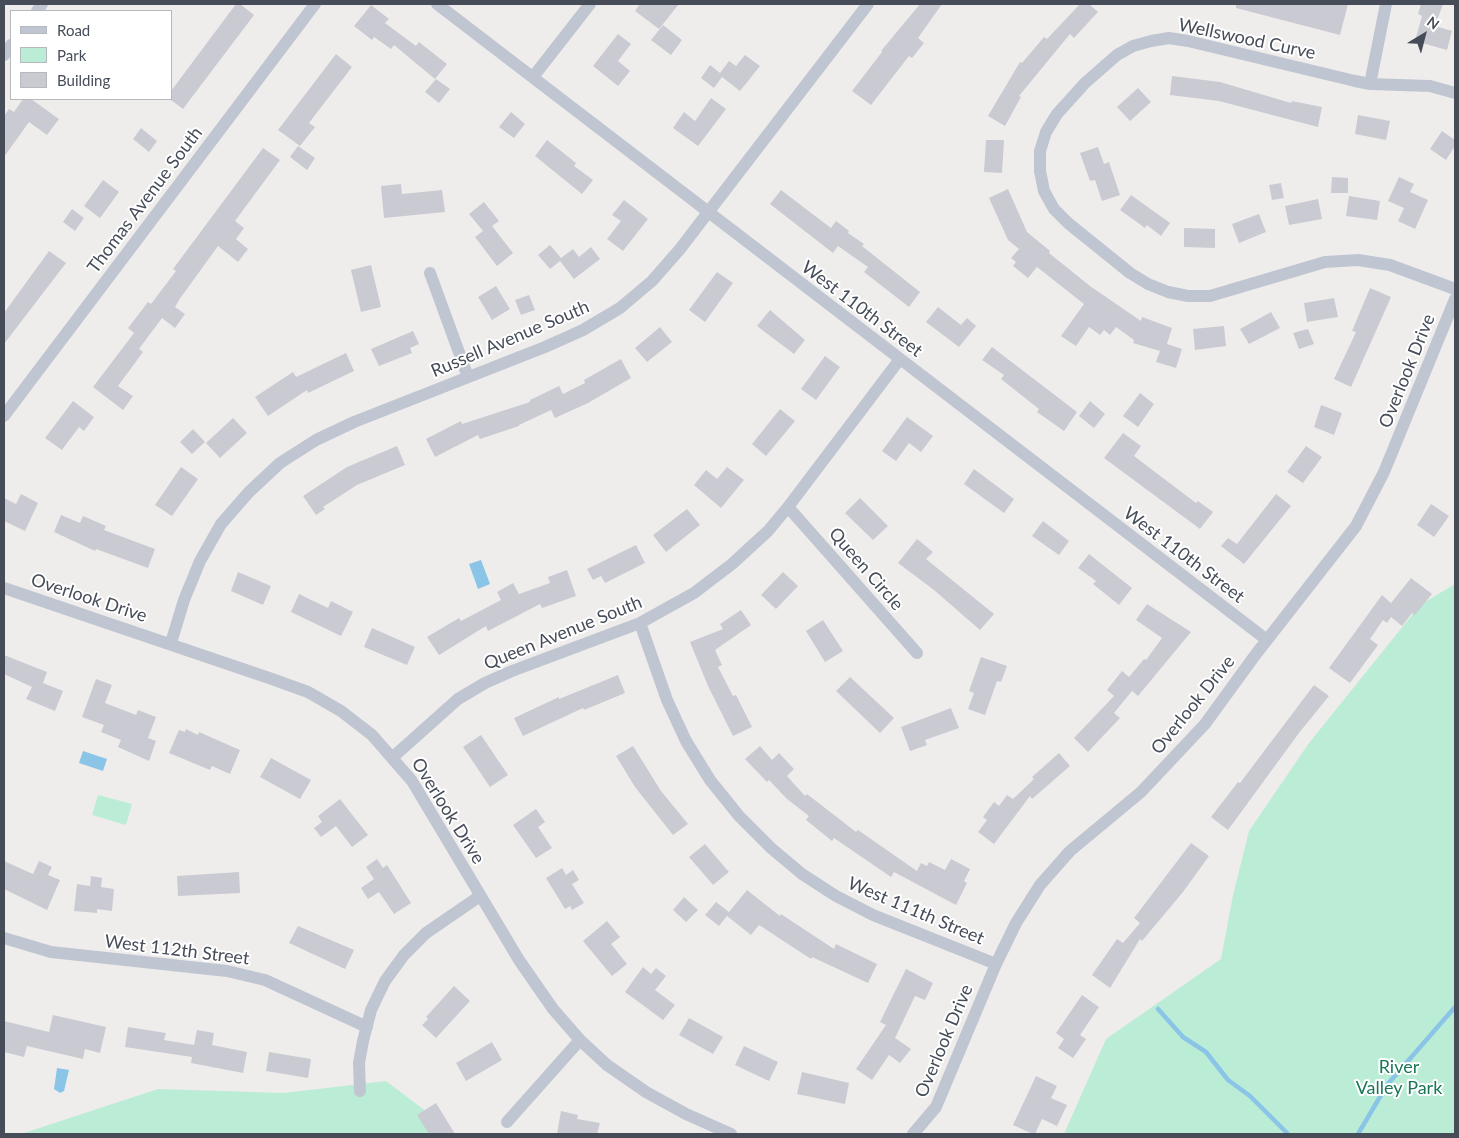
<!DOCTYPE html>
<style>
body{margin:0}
#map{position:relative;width:1459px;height:1138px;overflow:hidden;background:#efedec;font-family:Lato,sans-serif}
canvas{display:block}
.frame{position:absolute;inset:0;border:5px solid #464d59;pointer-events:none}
.legend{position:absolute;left:10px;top:10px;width:162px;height:90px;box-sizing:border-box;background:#fff;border:1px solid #b5b8bd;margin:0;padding:6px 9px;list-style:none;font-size:15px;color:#464d59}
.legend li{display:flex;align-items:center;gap:10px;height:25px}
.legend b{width:25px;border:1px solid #b5b8bd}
.north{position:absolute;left:1399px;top:10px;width:50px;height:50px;-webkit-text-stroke:4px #fff;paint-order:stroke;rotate:37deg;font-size:14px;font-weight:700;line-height:20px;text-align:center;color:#464d59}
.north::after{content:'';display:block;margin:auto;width:18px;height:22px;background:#464d59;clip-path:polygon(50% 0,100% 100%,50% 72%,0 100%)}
</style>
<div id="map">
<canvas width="1459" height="1138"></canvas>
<div class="frame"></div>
<ul class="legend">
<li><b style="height:6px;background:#c0c6d1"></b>Road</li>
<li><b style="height:14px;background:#bbecd6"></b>Park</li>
<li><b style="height:14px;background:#cacad2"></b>Building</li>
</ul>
<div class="north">N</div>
</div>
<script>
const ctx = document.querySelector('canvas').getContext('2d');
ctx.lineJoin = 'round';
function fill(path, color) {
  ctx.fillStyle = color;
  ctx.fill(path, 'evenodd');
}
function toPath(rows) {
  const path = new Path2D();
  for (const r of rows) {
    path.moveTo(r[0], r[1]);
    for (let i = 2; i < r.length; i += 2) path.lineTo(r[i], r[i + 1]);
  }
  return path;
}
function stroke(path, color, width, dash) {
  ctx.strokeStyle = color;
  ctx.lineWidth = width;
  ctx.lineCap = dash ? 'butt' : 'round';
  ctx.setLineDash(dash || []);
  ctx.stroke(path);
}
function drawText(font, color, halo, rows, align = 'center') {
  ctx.font = font + ' Lato,sans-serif';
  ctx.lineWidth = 4;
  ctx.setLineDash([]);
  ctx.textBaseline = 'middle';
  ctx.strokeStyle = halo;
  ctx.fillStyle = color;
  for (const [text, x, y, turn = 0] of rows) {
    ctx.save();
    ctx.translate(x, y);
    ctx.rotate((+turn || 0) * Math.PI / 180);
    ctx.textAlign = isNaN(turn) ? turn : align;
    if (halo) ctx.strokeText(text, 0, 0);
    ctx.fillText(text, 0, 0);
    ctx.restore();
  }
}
fill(toPath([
 [1455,584,1455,1134,1064,1134,1106,1039,1221,959,1233,895,1249,831,1309,743,1420,605],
 [98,795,132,804,126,825,92,815],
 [386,1081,456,1134,21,1134,158,1089,284,1093]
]), '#bbecd6');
fill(toPath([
 [481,560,490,584,478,589,469,564],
 [83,751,107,759,103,771,79,763],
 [57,1068,69,1070,64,1091,60,1093,54,1089]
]), '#8ac5e7');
stroke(toPath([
 [1158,1009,1183,1037,1206,1052,1228,1080,1250,1096,1288,1134],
 [1358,1134,1387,1085,1455,1007]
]), '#8ac5e7', 4.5);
fill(toPath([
 [236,4,240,4,254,15,183,109,171,100,171,91],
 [640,4,679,4,659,29,635,11],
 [920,4,942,4,918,38,924,43,912,58,909,56,871,105,852,91,882,52,881,51],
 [1080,4,1089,4,1098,12,1074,38,1070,34,1019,96,1021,97,1005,126,988,116,1020,62,1022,63,1044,37,1047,39],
 [1236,4,1348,4,1340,35,1236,8],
 [1421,4,1443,4,1435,26,1452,31,1447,50,1415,41,1422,16,1418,14],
 [371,5,389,19,385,23,416,46,419,42,447,64,435,79,394,45,391,49,374,37,372,40,354,26],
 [663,25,682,40,671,55,651,40],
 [618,34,631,44,618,61,630,71,618,86,593,66],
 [336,54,352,67,309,123,315,127,300,146,278,130],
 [745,55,760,66,740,91,722,77,714,88,701,78,710,65,720,73,729,61,736,66],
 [1172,76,1220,82,1291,103,1292,101,1322,107,1318,127,1219,101,1170,95],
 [436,79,450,89,439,103,425,92],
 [1138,88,1151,102,1130,121,1117,107],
 [711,98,726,109,698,146,673,128,684,112,695,121],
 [23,99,31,99,59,119,47,135,29,122,4,157,4,116,9,109,14,112],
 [511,112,525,124,514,138,499,127],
 [1358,115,1390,121,1386,140,1355,134],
 [141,128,157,141,149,152,133,139],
 [1442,131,1455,140,1455,146,1446,160,1430,149],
 [547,140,576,163,574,166,593,180,582,194,535,156],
 [986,140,1004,140,1002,173,984,172],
 [298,146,315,158,307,170,290,157],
 [1098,147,1104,164,1109,162,1120,195,1102,201,1095,180,1090,181,1080,153],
 [263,148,280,160,235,221,244,228,236,239,248,249,238,262,218,246,179,300,175,307,185,314,175,328,162,318,139,349,143,352,118,386,133,396,123,410,93,387,134,333,128,328,148,302,151,304,176,271,173,269],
 [1332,177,1348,178,1348,193,1331,193],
 [1399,177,1414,184,1410,192,1428,200,1415,229,1398,221,1404,208,1388,201],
 [103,180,119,192,100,218,84,206],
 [1281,183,1284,198,1272,200,1269,185],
 [401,184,402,194,442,190,445,212,384,218,381,186],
 [1008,189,1027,232,1050,251,1049,253,1090,286,1141,321,1142,317,1172,328,1167,344,1182,349,1176,368,1156,362,1160,351,1133,343,1134,340,1116,327,1110,335,1104,330,1100,335,1089,327,1076,346,1061,336,1084,304,1037,267,1028,278,1013,266,1016,262,1011,258,1019,249,1008,240,989,198],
 [781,190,831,228,836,221,849,231,848,233,864,244,862,246,920,292,909,307,864,272,868,267,838,246,833,253,770,204],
 [1131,195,1170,223,1161,236,1147,225,1145,228,1120,210],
 [1349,196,1380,201,1377,220,1346,216],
 [1318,199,1322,219,1289,225,1285,206],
 [624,200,648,219,623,251,607,239,621,221,612,215],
 [484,202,499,221,492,226,513,253,497,266,475,237,483,231,469,214],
 [72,209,84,218,75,231,63,222],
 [1259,214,1266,232,1239,243,1232,224],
 [1184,228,1215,229,1215,248,1184,247],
 [550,245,561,258,573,249,579,257,591,247,600,259,574,279,560,261,550,269,538,255],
 [49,251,66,263,4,344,4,313],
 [371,265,381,307,361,312,351,270],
 [717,272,733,283,705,322,689,310],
 [496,286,510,309,492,320,478,297],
 [1370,288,1391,297,1351,387,1334,379,1356,332,1352,331],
 [529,295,535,310,521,315,515,300],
 [1334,298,1338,317,1307,322,1304,303],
 [938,307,961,325,967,318,976,326,959,347,926,322],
 [770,310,805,340,794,354,757,326],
 [1271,312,1280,328,1249,344,1240,329],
 [1224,326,1226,346,1195,350,1193,329],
 [660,327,672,342,647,362,635,348],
 [1308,329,1314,344,1299,349,1293,333],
 [413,331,419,344,410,348,412,353,379,366,371,349],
 [992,347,1077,412,1064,431,1037,412,1039,409,1001,379,1004,375,982,360],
 [346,353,354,371,308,393,307,390,268,416,255,397,293,372,296,377],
 [825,356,840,367,816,400,801,389],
 [621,359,631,378,588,403,555,418,551,410,519,425,519,426,480,439,478,435,435,457,426,439,461,421,462,424,530,402,530,400,559,386,563,394,585,383,584,380],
 [1140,393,1154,404,1138,427,1123,416],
 [73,401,94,417,84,431,79,427,62,450,45,438],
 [1090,401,1105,414,1094,428,1079,416],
 [1321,405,1342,413,1334,435,1314,427],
 [780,409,795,421,766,456,752,444],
 [907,417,933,436,921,452,909,443,896,461,882,451],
 [233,418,247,433,220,458,206,443],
 [193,429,205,442,192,454,180,442],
 [1123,433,1141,446,1134,456,1196,503,1198,501,1213,512,1200,529,1104,458],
 [397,446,405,465,357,485,323,507,325,509,316,515,303,496,347,467],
 [1306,446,1322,457,1303,483,1287,472],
 [181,467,198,479,172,516,155,505],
 [727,467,744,480,721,508,694,485,706,470,717,479],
 [974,469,1014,499,1004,513,964,484],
 [21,494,38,503,25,531,4,521,4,498,16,504],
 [1276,494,1291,506,1244,564,1221,546,1228,538,1237,544],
 [860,498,888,526,873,540,845,513],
 [1431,504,1449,516,1434,537,1417,525],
 [687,509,700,525,666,552,653,535],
 [61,515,80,523,83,516,106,526,104,530,155,549,148,568,96,549,95,551,54,532],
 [1043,521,1069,541,1059,555,1032,536],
 [917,539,933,552,926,559,994,614,980,630,934,590,898,563],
 [636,545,645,563,605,583,601,576,593,580,587,569],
 [1089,554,1132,588,1119,605,1093,584,1096,581,1078,568],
 [567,570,576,596,542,608,540,604,488,631,486,626,439,655,427,637,459,618,461,621,501,600,497,592,513,583,519,594,550,583,548,577],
 [238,572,271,586,263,605,231,591],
 [783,572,798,586,776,609,761,595],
 [1411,578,1432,594,1415,615,1412,613,1402,626,1391,617,1387,623,1383,620,1370,639,1378,645,1350,683,1329,668,1382,595,1391,603],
 [299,594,328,608,331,601,353,612,341,636,291,612],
 [1147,604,1191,632,1138,696,1132,691,1114,713,1120,718,1088,752,1074,738,1114,696,1107,690,1122,671,1129,677,1144,659,1146,660,1162,638,1136,620],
 [741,610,751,625,715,650,722,665,718,667,733,696,736,695,752,727,733,736,708,686,690,642,723,629,720,624],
 [823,620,843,651,825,662,806,631],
 [372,628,415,647,407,665,364,647],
 [4,655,47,672,43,683,63,691,55,711,26,699,32,687,4,674],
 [981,657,1007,666,1001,682,997,681,985,715,968,709,974,693,969,691],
 [618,675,625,693,584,710,583,708,523,736,514,718,559,697,559,699],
 [850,677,894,718,880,733,836,691],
 [96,679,112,685,105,703,136,715,138,710,156,717,148,738,156,741,149,761,118,747,121,740,101,732,104,725,82,717],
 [1314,685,1329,696,1299,733,1228,830,1211,817,1238,782,1240,783],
 [951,708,959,728,925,740,927,745,910,751,901,727],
 [186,729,198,735,199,732,240,750,230,774,212,766,210,770,169,753,179,730,185,732],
 [481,735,508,775,490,787,463,747],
 [633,746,661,791,688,824,673,835,635,787,616,756],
 [760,746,772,760,779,753,794,769,787,776,805,796,807,794,856,832,858,830,917,871,921,863,927,866,929,862,945,870,951,859,970,869,964,881,967,883,956,905,894,872,891,877,834,838,832,841,806,820,809,816,787,799,769,780,767,782,745,759],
 [1059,753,1070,766,1032,799,1030,796,994,844,978,832,987,820,983,817,994,802,999,806,1007,795,1013,799,1034,779,1032,777],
 [271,758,311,780,300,799,260,777],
 [340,799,368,835,352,847,336,826,321,837,314,828,322,822,318,816],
 [536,809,545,822,538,827,552,848,536,858,513,825],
 [1191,843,1209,856,1183,892,1142,941,1140,939,1110,988,1092,975,1117,939,1123,943,1140,923,1134,918],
 [705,844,729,872,713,885,689,857],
 [377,859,383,868,387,865,411,903,394,914,379,892,368,899,361,888,374,879,366,867],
 [4,861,33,874,39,861,52,867,48,875,60,880,47,910,4,889],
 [562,868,566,875,573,870,579,880,572,884,584,903,572,910,570,906,565,909,546,878],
 [239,872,240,893,178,896,177,876],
 [91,876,102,878,101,887,114,889,112,911,97,909,97,913,74,911,77,884,90,886],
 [747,890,780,916,781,914,834,949,836,944,877,964,868,983,812,957,811,959,759,925,751,935,727,916,719,926,705,915,716,902,729,912],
 [684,897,698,910,686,922,673,910],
 [607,921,620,937,611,944,627,964,612,976,583,941],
 [298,926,354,950,345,969,289,943],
 [643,967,651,974,656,968,666,976,655,990,675,1005,663,1020,625,992],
 [906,969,933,983,925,1000,915,996,895,1038,911,1049,900,1063,889,1055,872,1080,856,1069,886,1025,880,1022],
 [454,986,470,1001,436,1038,422,1025,428,1019,426,1017],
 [1082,995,1099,1007,1080,1035,1086,1039,1073,1058,1058,1048,1064,1039,1056,1033],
 [53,1015,106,1027,100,1053,85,1049,83,1059,27,1046,24,1057,4,1052,4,1021,49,1032],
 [689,1018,723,1037,713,1054,679,1035],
 [128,1027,166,1033,164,1040,194,1045,197,1030,214,1033,212,1045,247,1052,243,1073,191,1063,192,1057,125,1047],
 [492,1042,502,1060,466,1081,456,1063],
 [744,1046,778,1062,769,1081,735,1065],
 [269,1052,311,1059,308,1078,266,1071],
 [802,1072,849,1083,845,1104,797,1094],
 [1036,1076,1057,1086,1051,1098,1067,1105,1057,1126,1042,1119,1035,1134,1033,1134,1013,1125],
 [436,1103,455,1134,429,1134,417,1115],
 [561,1111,578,1115,577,1119,600,1123,597,1134,557,1134]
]), '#cacad2');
stroke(toPath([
 [437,4,1267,640],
 [37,11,42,4],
 [4,55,11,45],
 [533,77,590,4],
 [1370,84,1386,4],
 [1455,93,1430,86,1370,84,1355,81,1188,41,1169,38,1151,41,1133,46,1117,55,1085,83,1057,114,1046,132,1040,151,1040,171,1044,191,1054,209,1068,223,1130,273,1148,284,1168,292,1188,296,1210,296,1325,262,1358,260,1390,265,1455,289],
 [430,273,468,377],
 [4,416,315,4],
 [788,507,917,653],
 [4,588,272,679,308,692,341,711,372,735,412,781,519,960,553,1009,580,1040,607,1065,646,1092,686,1114,731,1134],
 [640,623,667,700,686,741,710,780,739,816,771,848,802,874,836,896,873,915,996,964],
 [171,643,184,600,200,561,221,524,249,492,280,463,316,440,354,422,545,347,583,330,620,308,652,281,680,249,868,4],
 [393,757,458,699,485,683,512,671,640,623,694,593,732,564,768,531,788,507,900,359],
 [4,938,51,952,227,971,265,980,367,1027],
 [360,1091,359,1063,363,1041,371,1010,385,981,404,955,426,933,480,896],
 [507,1122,580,1040],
 [913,1134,936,1107,996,964,1016,923,1040,885,1070,851,1141,792,1205,724,1256,654,1356,526,1384,472,1455,299]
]), '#c0c6d1', 12);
drawText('18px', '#464d59', '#fff', [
 ["Wellswood Curve",1247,39,12],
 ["Thomas Avenue South",145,200,-53],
 ["West 110th Street",862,309,37],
 ["Russell Avenue South",510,339,-23],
 ["Overlook Drive",1407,371,-68],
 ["West 110th Street",1184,555,37],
 ["Queen Circle",866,569,49],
 ["Overlook Drive",89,598,18],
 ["Queen Avenue South",563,633,-22],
 ["Overlook Drive",1193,705,-51],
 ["Overlook Drive",448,811,58],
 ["West 111th Street",916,911,23],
 ["West 112th Street",177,950,7],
 ["Overlook Drive",944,1041,-67]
]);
drawText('18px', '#1a7657', '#fff', [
 ["River",1399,1067],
 ["Valley Park",1399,1088]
]);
</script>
